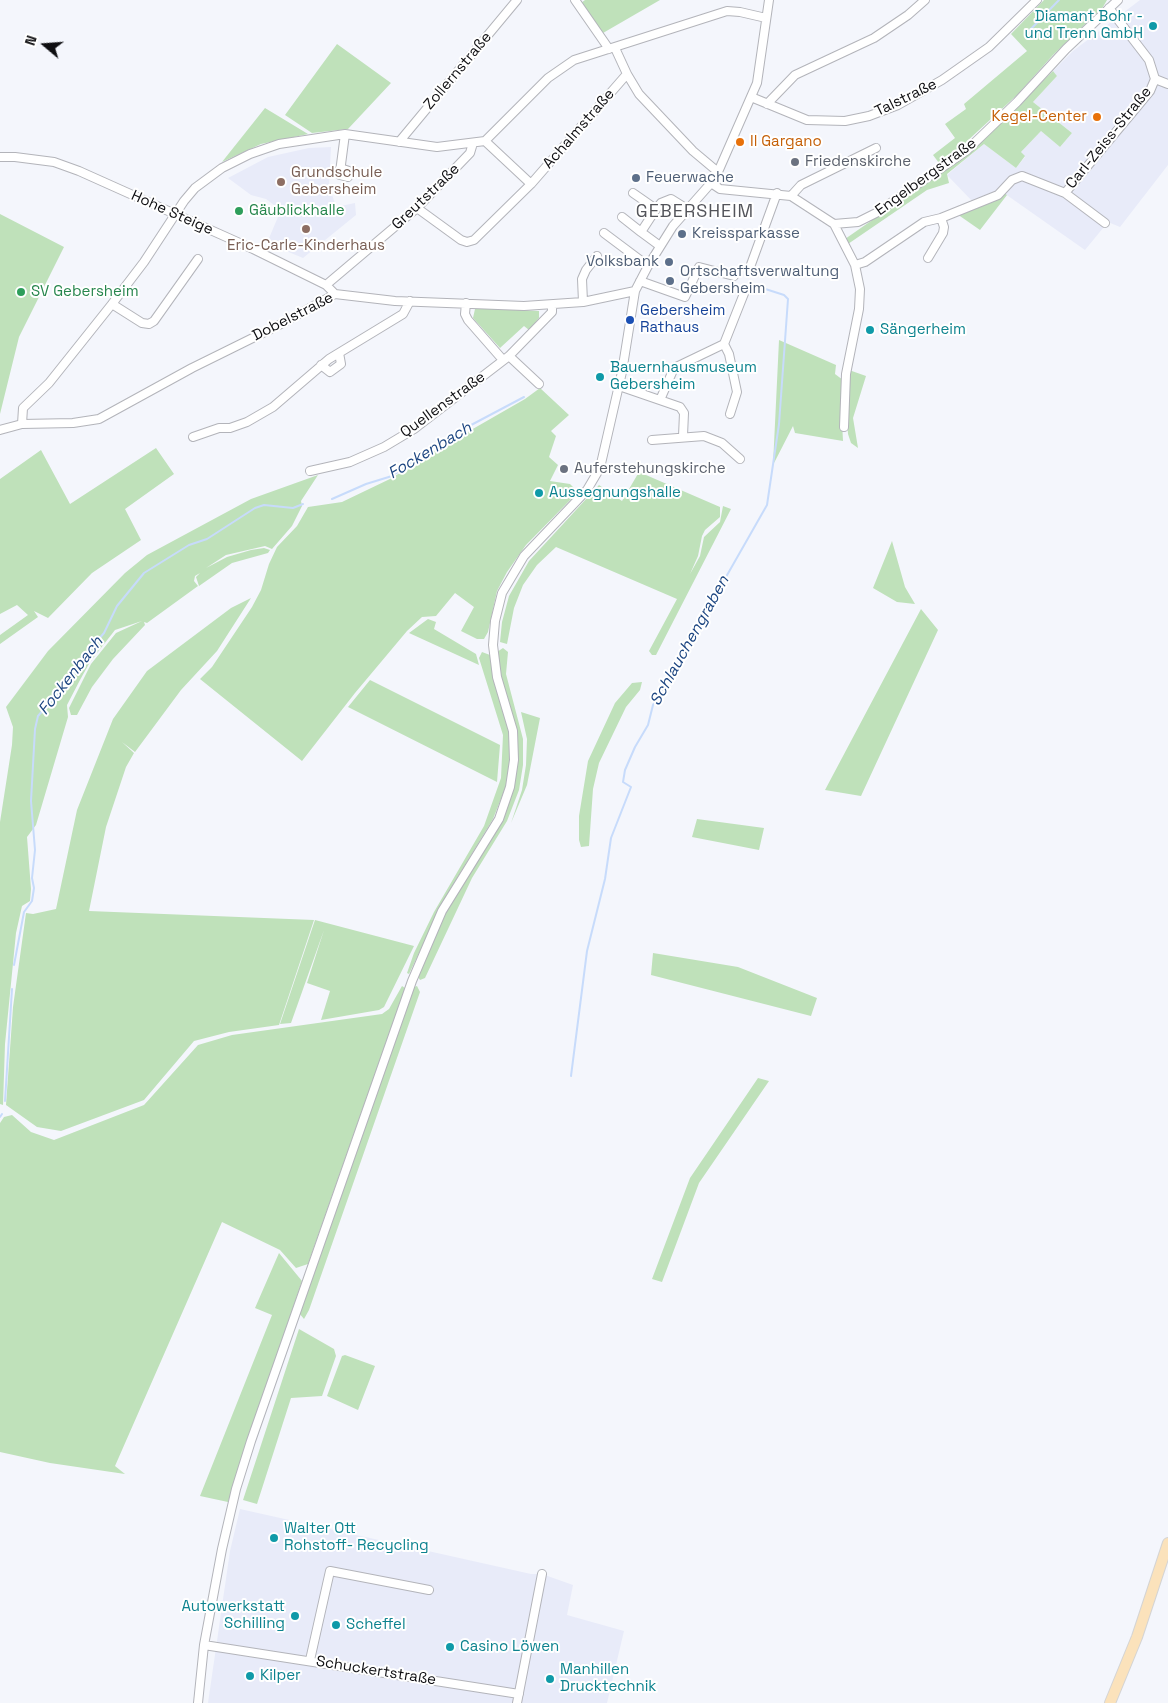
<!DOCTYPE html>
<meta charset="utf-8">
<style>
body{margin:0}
#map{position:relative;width:1168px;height:1703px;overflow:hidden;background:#f4f6fc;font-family:"Space Grotesk",sans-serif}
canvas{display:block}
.north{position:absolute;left:20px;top:20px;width:50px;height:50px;-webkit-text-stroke:4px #fff;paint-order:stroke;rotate:288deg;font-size:14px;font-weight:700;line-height:20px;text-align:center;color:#0e0e11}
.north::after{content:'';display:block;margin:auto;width:18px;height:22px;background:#0e0e11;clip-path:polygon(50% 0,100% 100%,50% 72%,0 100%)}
</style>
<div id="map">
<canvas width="1168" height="1703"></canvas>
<div class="north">N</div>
</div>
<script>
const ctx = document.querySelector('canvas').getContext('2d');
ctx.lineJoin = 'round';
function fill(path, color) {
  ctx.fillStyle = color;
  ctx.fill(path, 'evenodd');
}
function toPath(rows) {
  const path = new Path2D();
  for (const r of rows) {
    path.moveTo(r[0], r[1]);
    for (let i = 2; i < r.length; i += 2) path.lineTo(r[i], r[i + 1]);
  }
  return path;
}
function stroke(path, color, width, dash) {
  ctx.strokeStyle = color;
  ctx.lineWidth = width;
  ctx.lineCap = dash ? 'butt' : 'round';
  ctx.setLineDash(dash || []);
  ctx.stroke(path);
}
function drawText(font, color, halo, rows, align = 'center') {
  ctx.font = font + ' "Space Grotesk",sans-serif';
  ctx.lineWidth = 4;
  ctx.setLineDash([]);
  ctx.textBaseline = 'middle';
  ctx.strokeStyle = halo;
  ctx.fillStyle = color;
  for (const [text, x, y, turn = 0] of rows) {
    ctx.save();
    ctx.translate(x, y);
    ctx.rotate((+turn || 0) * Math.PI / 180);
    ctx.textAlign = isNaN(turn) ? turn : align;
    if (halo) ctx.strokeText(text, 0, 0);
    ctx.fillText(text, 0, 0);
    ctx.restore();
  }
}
fill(toPath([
 [1140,0,1168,0,1168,165,1120,227,1108,222,1085,250,1001,191,974,203,947,175,984,144,1016,168,1025,157,1021,152,1041,131,1060,147,1072,133,1033,102,1057,76,1053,71,1073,51],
 [331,147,329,185,336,207,355,203,356,215,303,258,267,243,283,205,274,205,266,199,251,195,228,178,268,157,309,148],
 [240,1509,531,1574,542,1574,573,1585,567,1615,624,1631,607,1703,208,1703,230,1551]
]), '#e8ebf9');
fill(toPath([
 [585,0,660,0,603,33,581,3],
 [1044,0,1107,0,1103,7,1053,55,1018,94,964,144,939,163,933,155,955,138,945,124,966,109,964,104,1027,51,1011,34],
 [337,44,391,83,348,129,312,133,285,115],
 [1053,71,1057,76,1033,102,1072,133,1060,147,1041,131,1021,152,1025,156,1016,168,984,144,947,174,949,183,927,190,848,244,845,239,963,157],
 [265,108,308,134,261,144,222,162],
 [1004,193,1007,195,980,230,957,214],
 [0,214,64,247,19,337,0,414],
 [480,308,539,311,539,318,529,330,524,326,500,348,473,318,475,309],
 [779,340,836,365,835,374,843,380,841,402,843,441,795,433,793,426,773,465],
 [849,370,866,376,853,418,858,448,851,443,848,434,846,405],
 [540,388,569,415,551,431,556,436,549,457,558,465,550,481,570,484,578,492,526,545,507,572,497,591,488,632,484,639,477,639,461,631,474,607,455,593,436,616,422,617,407,631,355,693,302,761,200,679,212,667,252,607,261,590,269,564,277,547,297,526,308,507,342,502,392,478,424,457,525,399],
 [156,448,174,474,125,509,141,540,92,573,48,618,34,611,38,617,0,644,0,635,28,615,17,605,0,614,0,479,41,450,70,504],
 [639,472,720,507,720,517,705,530,702,536,698,556,690,574,700,556,704,537,720,522,723,506,731,509,656,655,652,655,649,651,677,599,556,547,537,565,523,585,514,608,507,644,500,642,502,622,509,596,529,561,599,485,622,501],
 [318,475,301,501,302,506,292,526,272,549,265,546,226,555,206,568,227,557,251,550,264,548,270,550,268,553,232,563,199,586,196,577,200,573,195,576,194,581,198,586,147,623,144,622,145,625,113,659,92,687,77,715,71,715,69,708,91,664,116,633,142,621,115,630,90,662,80,680,67,705,68,717,36,825,27,837,31,889,30,901,22,906,16,933,5,1044,3,1105,0,1104,0,822,12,745,13,727,6,707,48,651,125,573,147,555,251,499],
 [892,541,905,587,915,604,897,602,873,588],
 [251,598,217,651,181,690,135,752,122,742,134,753,126,767,106,827,89,911,314,920,279,1025,229,1032,194,1041,144,1100,61,1131,37,1127,6,1105,13,1007,26,913,33,914,56,909,77,810,113,719,147,671,231,608],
 [921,609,938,630,861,796,825,790],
 [428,619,436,622,434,629,476,654,479,665,409,633],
 [503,648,508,652,506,674,523,739,523,765,519,790,507,821,472,878,425,978,420,980,418,977,424,957,449,906,506,809,512,791,517,770,517,737,500,673,497,652],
 [482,652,490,655,493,675,509,730,511,757,506,786,493,819,446,896,409,974,407,973,414,953,434,912,484,826,501,778,503,735,479,658],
 [370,680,500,745,497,782,348,707],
 [642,682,640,690,626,707,599,763,593,789,589,846,581,847,579,840,579,816,588,761,615,703,632,683],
 [521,712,540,718,527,785,511,823,522,790,526,765,527,739],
 [697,819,764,828,759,850,692,837],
 [315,920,414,946,384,1007,379,1010,321,1020,330,991,307,983,324,930,291,1023,280,1024],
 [653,953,738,967,817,998,811,1016,651,975],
 [402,986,405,988,308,1264,296,1268,280,1250,222,1222,115,1466,125,1474,50,1463,0,1452,0,1123,4,1117,12,1115,31,1132,54,1140,144,1105,198,1045,232,1035,382,1014,389,1009],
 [417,986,420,992,309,1310,304,1319,299,1313,414,987],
 [758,1078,769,1081,699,1183,662,1282,652,1279,690,1178],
 [279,1253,302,1281,228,1502,200,1496,272,1315,255,1308],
 [299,1329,334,1349,336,1356,322,1396,291,1398,257,1504,243,1500],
 [345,1355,375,1366,358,1410,327,1396,342,1356]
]), '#bfe1ba');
stroke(toPath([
 [1025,35,1059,0],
 [332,499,366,484,392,476,456,433,524,397],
 [14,965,24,912,32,901,34,888,32,878,35,850,31,801,35,729,38,716,80,667,87,653,104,633,117,606,144,573,189,545,207,539,255,508,264,505,293,508,303,504],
 [571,1076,587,951,605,879,611,838,631,787,623,782,625,770,635,747,648,725,653,705,767,505,779,424,788,299,784,295,753,285],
 [5,1101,12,989],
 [0,1117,2,1114]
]), '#c7dbfb', 2);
const minor = toPath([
 [575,0,609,49],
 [615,48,627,74,639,94,693,151,718,172],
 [1155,79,1168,84],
 [751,97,807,120,845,121,869,116,898,105,942,80,989,47,1037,0],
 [767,104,795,75,874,38,908,15,925,0],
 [485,141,531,184],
 [399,142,517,0],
 [0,157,15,157,54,162,79,171,253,249,326,285,335,294],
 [340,168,349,171,348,177,340,175,340,172,345,134],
 [711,183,720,189,791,196,834,224,858,222,876,213,966,151,1017,102,1066,49,1118,0],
 [633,193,656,209],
 [1065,193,1136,108,1150,91,1155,79,1149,60,1109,8],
 [791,196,801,185,876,148],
 [417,208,461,240,467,242,474,240,531,184,627,74],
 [622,217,641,232],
 [834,224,855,265,860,289,859,309,846,374,844,427],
 [604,233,648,266],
 [660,246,641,232,656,209,661,203,671,199,687,209],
 [928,258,943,233,944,227,941,218],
 [855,265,865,262,924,222,941,218,998,195,1012,180,1022,176,1065,193,1105,223],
 [749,270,777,193],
 [640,281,685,297,699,267,734,276],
 [326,285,417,208,470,153,473,143],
 [583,302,582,279,586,270,597,256],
 [466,303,465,314,468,320,503,360],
 [112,304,142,323,149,324,154,321,198,259],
 [509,356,539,384],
 [321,365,330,372,341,364,339,353],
 [619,386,680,407,684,413,683,436],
 [660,400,674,368,724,344],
 [730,414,737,392,729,354,724,344,745,291],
 [22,424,23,408,49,383,112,304,144,262,184,201,195,188,222,168,250,154,279,144,345,134,437,147,485,141,548,78,574,60,727,11,740,12,766,18],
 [0,430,22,424,73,423,99,419,192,368,279,325,335,294,395,301,524,306,583,302,635,291],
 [193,437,219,428,230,428,247,422,273,407,329,359,403,314,410,301],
 [652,440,704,436,722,443,740,459],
 [310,471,350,462,384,447,414,429,509,356,552,312,552,306],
 [204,1645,519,1694],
 [310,1660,330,1571,429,1590],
 [198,1703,204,1645,222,1549,236,1489,251,1441,412,981,442,911,499,819,510,787,514,760,513,731,497,677,493,645,495,621,502,593,524,556,587,490,600,468,622,372,635,291,648,266,673,226,711,183,718,172,757,83,769,0],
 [517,1703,542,1574]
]);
const major = toPath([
 [1110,1703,1137,1637,1168,1543]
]);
stroke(minor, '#b3b4ba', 10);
stroke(major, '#d4d4d4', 12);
stroke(minor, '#fff', 8);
stroke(major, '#fbe2bb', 10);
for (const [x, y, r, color] of [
 [1153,26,5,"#0f9aa8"],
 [1097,117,5,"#e8710a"],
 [740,142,5,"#e8710a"],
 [795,162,5,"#6b7280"],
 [636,178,5,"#5c6f8a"],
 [281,182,5,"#8d6e63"],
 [239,211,5,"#2e9e5b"],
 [306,229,5,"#8d6e63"],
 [682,234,5,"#5c6f8a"],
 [669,262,5,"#5c6f8a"],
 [670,281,5,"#5c6f8a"],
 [21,292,5,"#2e9e5b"],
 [630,320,5,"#1a4fb4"],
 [870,330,5,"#0f9aa8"],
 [600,377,5,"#0f9aa8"],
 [564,469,5,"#6b7280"],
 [539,493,5,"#0f9aa8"],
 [274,1538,5,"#0f9aa8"],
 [295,1616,5,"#0f9aa8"],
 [336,1625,5,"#0f9aa8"],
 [450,1647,5,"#0f9aa8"],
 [250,1676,5,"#0f9aa8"],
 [550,1679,5,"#0f9aa8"]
]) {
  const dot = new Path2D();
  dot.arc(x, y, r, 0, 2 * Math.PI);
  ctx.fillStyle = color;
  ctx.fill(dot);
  stroke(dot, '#fff', 2);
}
drawText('15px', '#0d838f', '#fff', [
 ["Diamant Bohr -",1143,17,"right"],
 ["und Trenn GmbH",1143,34,"right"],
 ["Sängerheim",880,330],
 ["Bauernhausmuseum",610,368],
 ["Gebersheim",610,385],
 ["Aussegnungshalle",549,493],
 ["Walter Ott",284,1529],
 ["Rohstoff- Recycling",284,1546],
 ["Autowerkstatt",285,1607,"right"],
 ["Schilling",285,1624,"right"],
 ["Scheffel",346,1625],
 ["Casino Löwen",460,1647],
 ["Manhillen",560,1670],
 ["Drucktechnik",560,1687],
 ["Kilper",260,1676]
], 'left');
drawText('15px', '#0e0e11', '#fff', [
 ["Zollernstraße",458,71,-50],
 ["Talstraße",906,98,-26],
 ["Achalmstraße",579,129,-49],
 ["Carl-Zeiss-Straße",1109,138,-51],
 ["Engelbergstraße",926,177,-36],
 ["Greutstraße",426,197,-44],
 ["Hohe Steige",172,213,24],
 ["Dobelstraße",293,317,-27],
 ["Quellenstraße",443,405,-36],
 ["Schuckertstraße",376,1671,9]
]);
drawText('15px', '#c56008', '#fff', [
 ["Kegel-Center",1087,117],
 ["Il Gargano",750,142,"left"]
], 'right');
drawText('15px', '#5b616d', '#fff', [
 ["Friedenskirche",805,162],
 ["Auferstehungskirche",574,469]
], 'left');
drawText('15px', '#785e54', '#fff', [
 ["Grundschule",291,173],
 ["Gebersheim",291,190],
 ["Eric-Carle-Kinderhaus",306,246,"center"]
], 'left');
drawText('15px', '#4e5e75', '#fff', [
 ["Feuerwache",646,178],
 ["Kreissparkasse",692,234],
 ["Volksbank",659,262,"right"],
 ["Ortschaftsverwaltung",680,272],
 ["Gebersheim",680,289]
], 'left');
drawText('15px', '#27864d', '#fff', [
 ["Gäublickhalle",249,211],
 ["SV Gebersheim",31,292]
], 'left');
drawText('15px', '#164399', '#fff', [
 ["Gebersheim",640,311],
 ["Rathaus",640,328]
], 'left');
drawText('italic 16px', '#1c4581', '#fff', [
 ["Fockenbach",430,451,-31],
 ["Schlauchengraben",690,641,-61],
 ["Fockenbach",71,676,-52]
]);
ctx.letterSpacing = '1px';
drawText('18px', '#53545a', '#fff', [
 ["GEBERSHEIM",695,212]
]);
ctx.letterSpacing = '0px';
</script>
